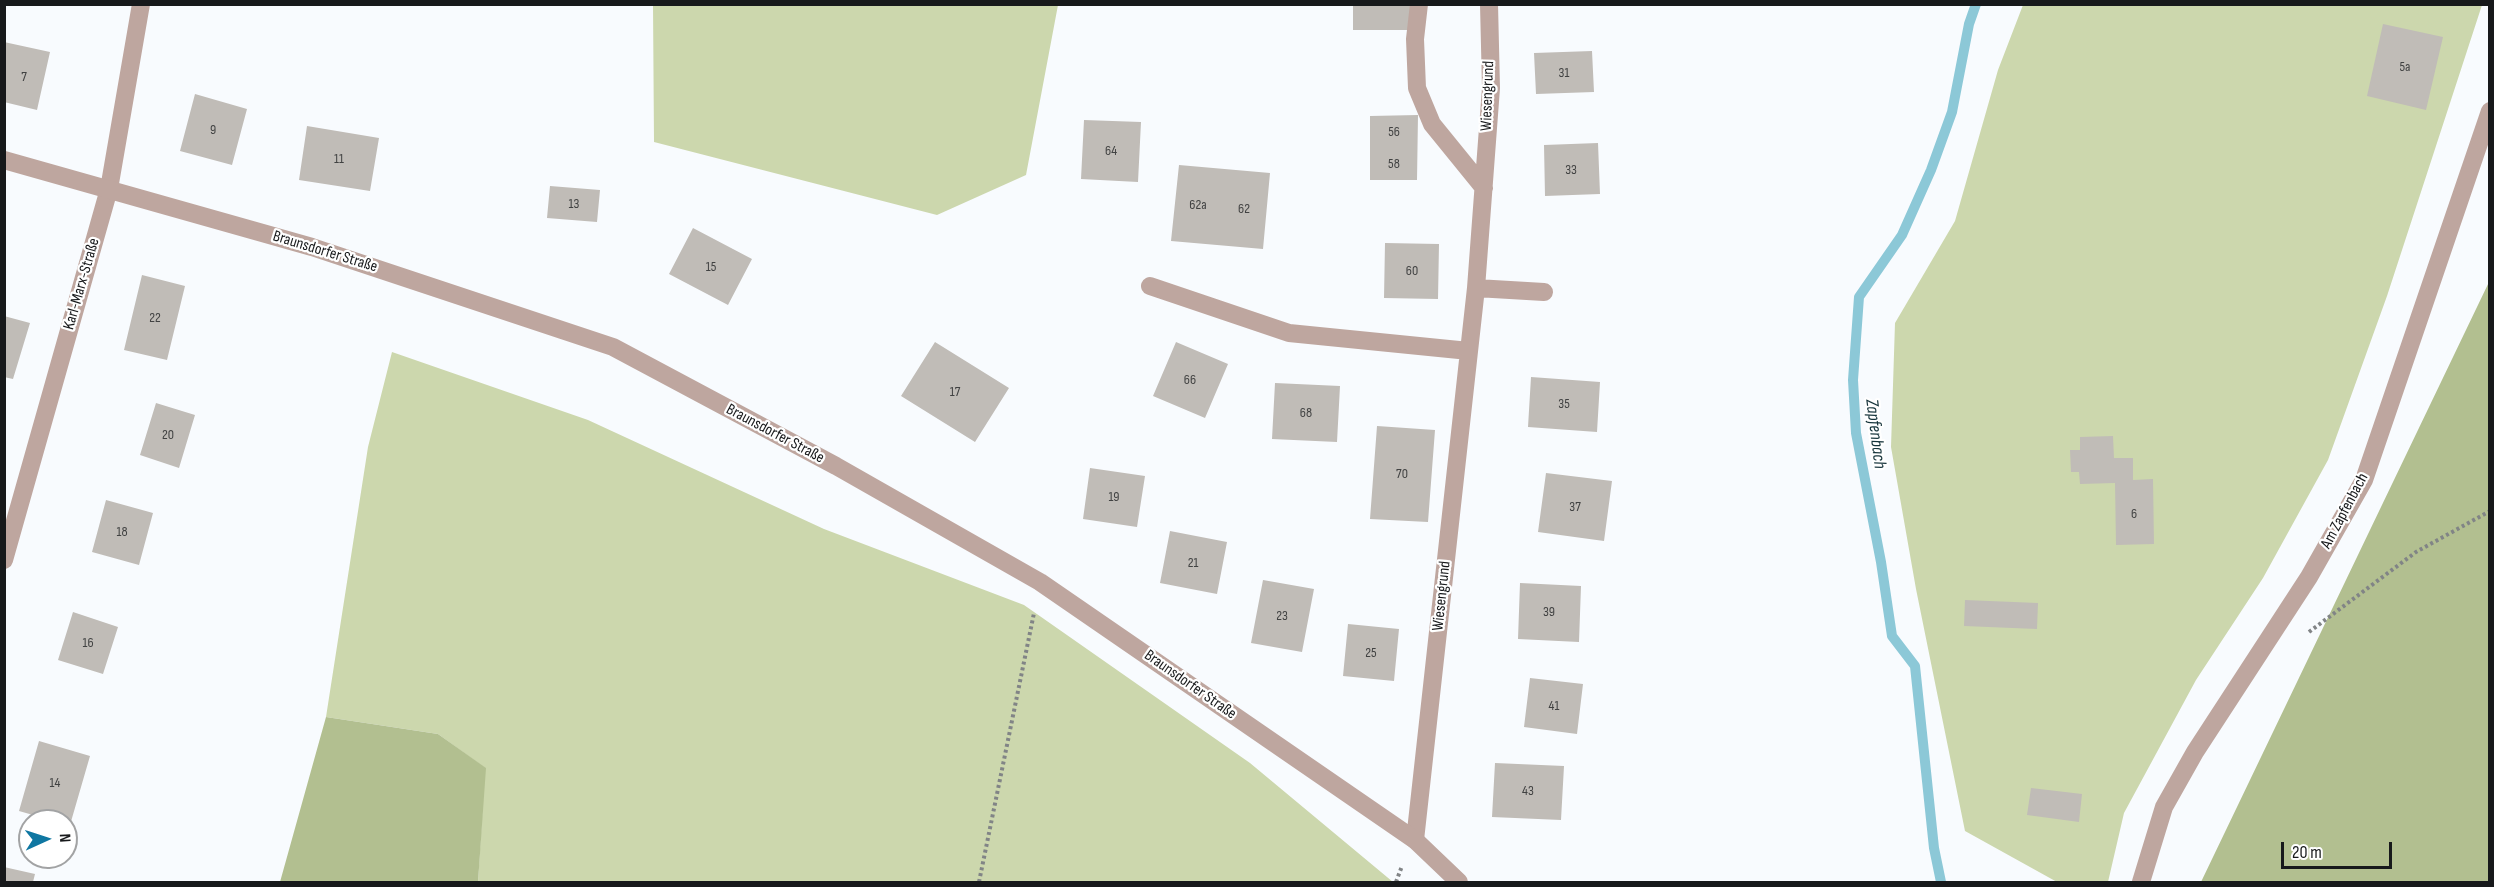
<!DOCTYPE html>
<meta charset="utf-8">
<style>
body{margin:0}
#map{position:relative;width:2494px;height:887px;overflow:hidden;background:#f8fbfe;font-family:"Sofia Sans Condensed",sans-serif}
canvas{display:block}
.frame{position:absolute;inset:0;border:6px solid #17191b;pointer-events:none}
.north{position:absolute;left:18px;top:809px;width:60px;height:60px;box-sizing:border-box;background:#fff;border:2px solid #a2a3a4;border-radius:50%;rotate:87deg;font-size:16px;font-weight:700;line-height:24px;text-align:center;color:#17191b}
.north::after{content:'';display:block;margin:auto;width:21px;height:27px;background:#0f77a2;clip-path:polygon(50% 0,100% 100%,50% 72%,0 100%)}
.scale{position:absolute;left:2281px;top:842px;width:111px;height:27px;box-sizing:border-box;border:3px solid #17191b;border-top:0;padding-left:8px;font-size:18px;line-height:21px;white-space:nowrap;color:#17191b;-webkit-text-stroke:4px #fff;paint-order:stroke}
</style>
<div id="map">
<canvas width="2494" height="887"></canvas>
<div class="frame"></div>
<div class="north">N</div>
<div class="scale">20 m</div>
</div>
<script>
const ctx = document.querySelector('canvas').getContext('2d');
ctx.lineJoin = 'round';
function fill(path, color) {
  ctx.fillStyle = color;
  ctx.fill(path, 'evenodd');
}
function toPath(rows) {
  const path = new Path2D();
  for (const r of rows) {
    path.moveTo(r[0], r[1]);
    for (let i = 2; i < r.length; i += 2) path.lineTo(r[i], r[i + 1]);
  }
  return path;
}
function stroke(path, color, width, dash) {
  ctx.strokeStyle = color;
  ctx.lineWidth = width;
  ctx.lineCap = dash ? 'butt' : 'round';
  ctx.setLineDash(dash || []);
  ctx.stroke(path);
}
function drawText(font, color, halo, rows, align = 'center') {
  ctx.font = font + ' "Sofia Sans Condensed",sans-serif';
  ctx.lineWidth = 4.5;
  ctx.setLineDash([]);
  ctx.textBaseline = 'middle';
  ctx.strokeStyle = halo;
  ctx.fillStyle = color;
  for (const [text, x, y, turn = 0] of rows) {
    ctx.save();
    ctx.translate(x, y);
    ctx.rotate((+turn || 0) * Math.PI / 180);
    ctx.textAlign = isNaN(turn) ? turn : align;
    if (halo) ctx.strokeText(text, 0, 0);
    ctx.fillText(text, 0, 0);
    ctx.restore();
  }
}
fill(toPath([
 [653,5,1058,5,1026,175,937,215,654,142],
 [2023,5,2482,5,2387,296,2328,460,2263,578,2196,680,2124,813,2108,882,2057,882,1965,831,1916,589,1891,447,1895,323,1955,221,1998,70],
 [392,352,588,420,824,529,1024,605,1250,763,1393,882,478,882,485,768,438,734,326,717,368,447]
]), '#ccd7ad');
fill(toPath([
 [2489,282,2489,882,2201,882],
 [326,717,438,734,486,768,478,882,280,882]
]), '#b2bf90');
stroke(toPath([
 [1941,882,1934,848,1915,666,1892,636,1881,562,1856,433,1853,380,1859,297,1902,235,1931,170,1952,112,1969,24,1976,4]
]), '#8cc8d7', 10);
fill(toPath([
 [1353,4,1413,4,1413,30,1353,30],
 [2383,24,2443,37,2426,110,2367,96],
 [4,42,50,52,37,110,4,102],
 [1592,51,1594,92,1536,94,1534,53],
 [195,94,247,109,232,165,180,151],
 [1418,115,1417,180,1370,180,1370,116],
 [1084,120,1141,122,1138,182,1081,179],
 [307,126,379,138,370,191,299,180],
 [1598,143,1600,194,1545,196,1544,145],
 [1179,165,1270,173,1263,249,1171,241],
 [550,186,600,190,597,222,547,218],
 [693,228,752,259,728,305,669,274],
 [1385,243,1439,244,1438,299,1384,298],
 [142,275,185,286,167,360,124,350],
 [4,316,30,323,13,379,4,377],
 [935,342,1009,388,975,442,901,396],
 [1176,342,1228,364,1205,418,1153,396],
 [1531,377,1600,382,1597,432,1528,427],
 [1275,383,1340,386,1337,442,1272,439],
 [156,403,195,415,179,468,140,455],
 [1377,426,1435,430,1428,522,1370,519],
 [2113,436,2114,458,2133,458,2133,480,2153,479,2154,544,2116,545,2115,483,2080,484,2079,472,2071,472,2070,450,2080,450,2080,437],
 [1090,468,1145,476,1137,527,1083,519],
 [1546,473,1612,481,1604,541,1538,532],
 [106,500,153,513,139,565,92,552],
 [1170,531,1227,542,1217,594,1160,583],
 [1263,580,1314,589,1302,652,1251,643],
 [1520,583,1581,586,1579,642,1518,639],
 [1965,600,2038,603,2037,629,1964,626],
 [73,612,118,627,103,674,58,660],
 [1348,624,1399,629,1394,681,1343,676],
 [1530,678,1583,684,1577,734,1524,727],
 [39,741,90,756,70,825,66,824,66,821,54,821,19,811],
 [1495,763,1564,766,1561,820,1492,817],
 [2031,788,2082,794,2079,822,2027,815],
 [4,867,35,874,33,882,4,882]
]), '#c0bcb7');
stroke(toPath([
 [2309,632,2416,552,2490,511],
 [979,882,1034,613],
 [1396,882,1402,866]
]), '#818486', 4, [3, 3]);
stroke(toPath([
 [1419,4,1415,39,1417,88,1432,124,1484,188],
 [1150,286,1289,333,1469,351],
 [1476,288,1544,292],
 [4,560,109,189,141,4],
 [1415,840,1476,288,1491,88,1489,4],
 [2141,882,2164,807,2195,752,2309,577,2364,480,2490,111]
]), '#bea69f', 18);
stroke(toPath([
 [4,160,312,247,613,347,836,466,1040,582,1415,840,1459,882]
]), '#bea69f', 18);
drawText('14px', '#414242', null, [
 ["5a",2405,67],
 ["31",1564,73],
 ["7",24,77],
 ["9",213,130],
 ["56",1394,132],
 ["64",1111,151],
 ["11",339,159],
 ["58",1394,164],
 ["33",1571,170],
 ["13",574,204],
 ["62a",1198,205],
 ["62",1244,209],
 ["15",711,267],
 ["60",1412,271],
 ["22",155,318],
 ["66",1190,380],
 ["17",955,392],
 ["35",1564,404],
 ["68",1306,413],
 ["20",168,435],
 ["70",1402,474],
 ["19",1114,497],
 ["37",1575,507],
 ["6",2134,514],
 ["18",122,532],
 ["21",1193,563],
 ["39",1549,612],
 ["23",1282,616],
 ["16",88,643],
 ["25",1371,653],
 ["41",1554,706],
 ["14",55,783],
 ["43",1528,791]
]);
drawText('16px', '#17191b', '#fff', [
 ["Wiesengrund",1488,96,-88],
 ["Braunsdorfer Straße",325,252,17],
 ["Karl-Marx-Straße",82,284,-74],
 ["Braunsdorfer Straße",775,434,28],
 ["Am Zapfenbach",2345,511,-62],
 ["Wiesengrund",1442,596,-84],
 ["Braunsdorfer Straße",1190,685,35]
]);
drawText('italic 18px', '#15333a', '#fff', [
 ["Zapfenbach",1875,434,83]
]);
</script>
